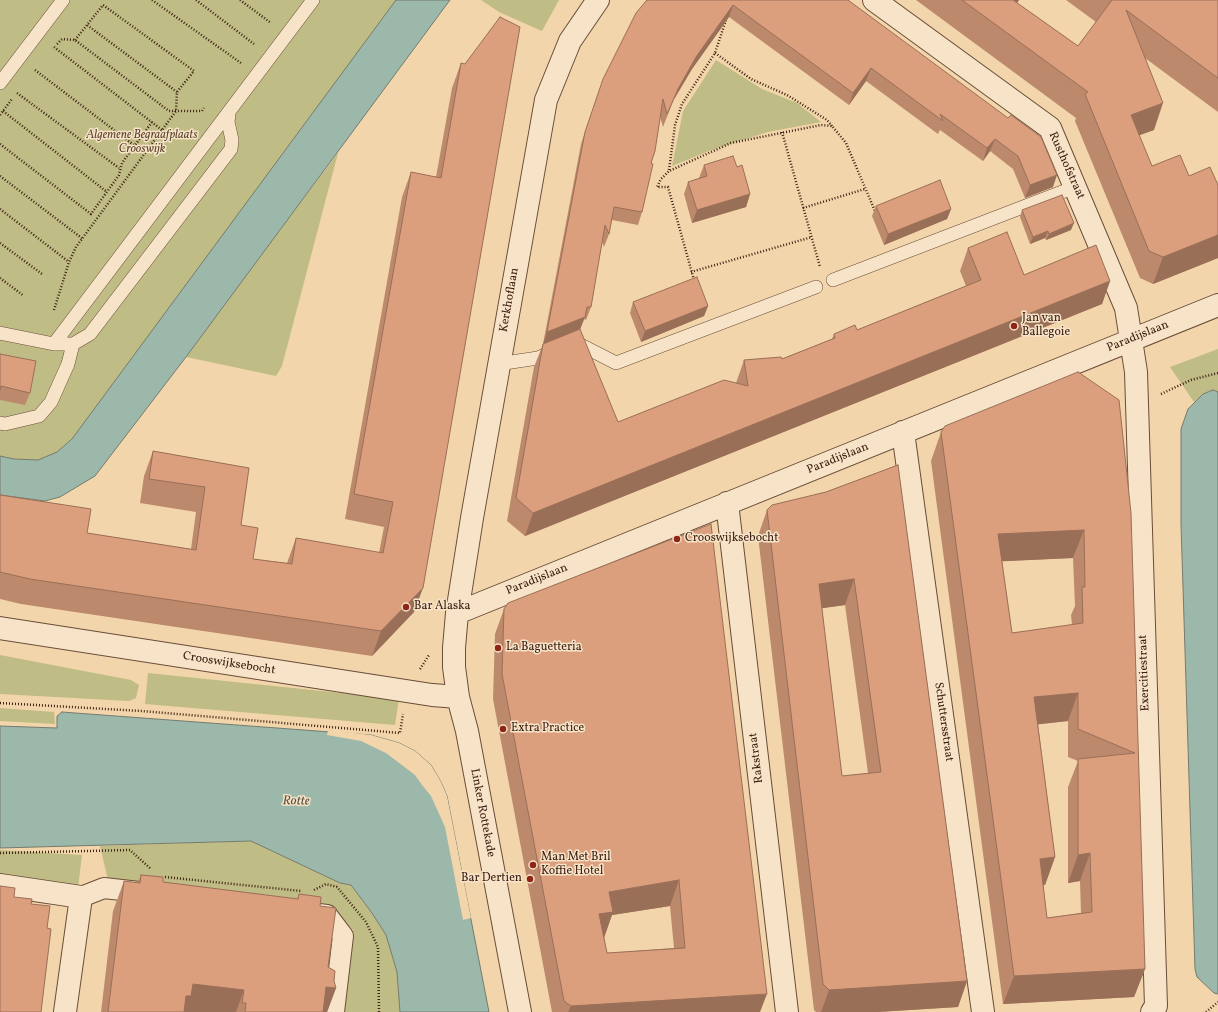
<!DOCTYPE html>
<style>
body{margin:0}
canvas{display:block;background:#f2d5aa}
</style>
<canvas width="1218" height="1012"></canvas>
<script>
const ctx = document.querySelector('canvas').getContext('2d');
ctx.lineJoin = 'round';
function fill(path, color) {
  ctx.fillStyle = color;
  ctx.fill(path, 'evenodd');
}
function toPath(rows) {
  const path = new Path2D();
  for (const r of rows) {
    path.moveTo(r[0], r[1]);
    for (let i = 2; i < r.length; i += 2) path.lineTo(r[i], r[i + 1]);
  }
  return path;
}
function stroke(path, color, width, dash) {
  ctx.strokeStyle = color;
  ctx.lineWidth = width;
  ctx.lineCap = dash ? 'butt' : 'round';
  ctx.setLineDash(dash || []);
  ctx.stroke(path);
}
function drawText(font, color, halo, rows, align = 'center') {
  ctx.font = font + ' Vollkorn,serif';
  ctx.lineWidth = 3;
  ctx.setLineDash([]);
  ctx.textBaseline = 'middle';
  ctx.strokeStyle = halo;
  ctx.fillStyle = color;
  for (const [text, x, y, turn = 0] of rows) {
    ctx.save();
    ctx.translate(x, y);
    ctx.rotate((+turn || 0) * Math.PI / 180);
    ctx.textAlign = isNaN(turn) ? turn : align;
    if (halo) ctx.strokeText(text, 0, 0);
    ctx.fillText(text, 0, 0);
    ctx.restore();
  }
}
fill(toPath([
 [0,0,426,0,85,457,0,478],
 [481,0,559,0,542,31,499,12],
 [716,60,762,89,797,103,821,122,768,132,714,149,672,166,683,111],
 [338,153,282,366,276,376,186,357,257,260],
 [1218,349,1218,392,1213,390,1203,394,1194,402,1170,367],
 [0,655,131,680,139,685,136,698,129,701,0,694],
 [148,673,399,699,395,725,145,704],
 [0,708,54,712,55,724,0,721],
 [251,841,340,883,351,885,372,913,386,935,397,972,400,1012,342,1012,353,930,333,907,108,880,100,846],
 [0,850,82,855,78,888,0,879]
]), '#c0bc85');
const water = toPath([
 [396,0,450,0,186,357,95,476,60,497,45,501,0,495,0,456,14,459,38,460,57,452,72,439,396,0],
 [1213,390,1218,392,1218,994,1214,993,1197,977,1195,969,1181,524,1181,429,1188,409,1203,394,1213,390],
 [62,712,371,735,399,743,415,751,431,765,441,782,447,796,489,1012,400,1012,397,972,386,935,372,913,351,885,340,883,251,841,0,848,0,726,57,728,57,716,62,712]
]);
fill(water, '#9bb8ab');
stroke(water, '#757b6e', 1);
fill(toPath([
 [328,730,371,735,399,743,415,751,431,765,441,782,447,796,471,918,463,920,445,827,431,796,422,785,415,775,386,753,361,741,327,735]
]), '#f2d5aa');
const service = toPath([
 [0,83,63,0],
 [833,280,1075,187],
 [0,333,54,344,73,344,90,334,231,149,232,140,228,122,229,114],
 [572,343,575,342,616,363,816,287],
 [54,344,313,0],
 [498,364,538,358,554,351],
 [0,423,5,424,39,416,51,402,68,364,73,344]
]);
const pedestrian = toPath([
 [81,897,104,888,148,893],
 [310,913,327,915,343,936,334,1012]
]);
const minor = toPath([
 [874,0,1050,128,1126,308,1136,372,1156,1006,1152,1012],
 [903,432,983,1012],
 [727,503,787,1012],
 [457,613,1218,305],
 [0,628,432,695,458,697],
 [0,885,81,897,65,1012],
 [520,1012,467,731,458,697,454,667,454,648,457,613,472,518,546,100,570,41,598,0]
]);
stroke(service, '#6a4d39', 14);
stroke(pedestrian, '#6a4d39', 22);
stroke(minor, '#6a4d39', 24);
stroke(toPath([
 [152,0,241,63],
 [196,0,254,44],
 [240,0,271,23],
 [75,40,87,25],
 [57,44,62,39,75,40,169,111,202,111,204,108],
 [54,47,162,130],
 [715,53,751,79,787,95,827,120,832,126],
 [35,70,135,146],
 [17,93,119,168],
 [3,111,107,192],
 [0,115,12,99],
 [782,132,820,267],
 [0,144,91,214,119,175,122,163,152,122],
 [669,170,675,125,682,104,715,53,726,20],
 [0,176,83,239],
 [803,208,865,189],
 [0,209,69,262],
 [0,243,42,274],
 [691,272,812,237],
 [0,278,24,296],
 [694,280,668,187,657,187,661,179,669,171,731,143,821,125,832,126,846,143,875,211,876,210],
 [54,310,69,262,76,247,176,111,177,92,194,71,103,5,87,25,177,92],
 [1161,394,1191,380,1218,373],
 [420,669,429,655],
 [0,703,142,711,400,733,403,714],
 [0,853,130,850,151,869],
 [165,877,301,891],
 [314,890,326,884,337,887,366,922,378,947,379,1012],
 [1206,1012,1218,1002]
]), '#3d2013', 2.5, [1, 2]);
stroke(service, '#f7e4c8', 13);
stroke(pedestrian, '#f7e4c8', 20);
stroke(minor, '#f7e4c8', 22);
fill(toPath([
 [647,0,848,0,1053,187,1025,198,1013,169,990,151,983,161,940,130,938,134,866,81,849,105,729,17,692,69,673,101,663,127,660,117,651,163,642,212,638,225,612,220,609,234,604,247,602,242,591,307,586,320,584,319,580,330,618,422,736,383,744,360,782,359,832,339,834,334,857,330,966,286,960,271,968,248,1024,275,1110,281,1102,304,525,536,507,521,534,367,543,344,581,144,603,79],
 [916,0,1019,0,1017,3,1078,46,1096,22,1066,0,1218,0,1218,112,1145,58,1154,130,1139,135,1152,166,1189,176,1218,185,1218,258,1153,284,1140,278,1075,121,1076,118],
 [461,63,414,612,372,656,21,604,0,599,0,495,87,533,191,549,196,512,140,503,144,476,153,451,249,468,241,525,253,559,287,563,296,538,379,553,384,527,345,519,402,197,411,172,436,177,452,88],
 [704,165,737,167,750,194,746,207,692,223,684,194,688,182,699,178],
 [876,206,951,209,947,219,884,245,872,216],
 [1022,210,1071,230,1046,240,1045,238,1030,244,1020,217],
 [633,302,708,306,704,316,641,342,630,313],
 [0,354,30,393,25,405,0,400],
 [1119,400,1145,969,1134,997,1003,1004,931,461,941,432],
 [1073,558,1075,606,1071,615,1072,625,1012,633,1002,561],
 [1068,721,1068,757,1078,761,1068,787,1068,883,1080,881,1081,913,1047,918,1043,885,1045,885,1055,857,1038,724],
 [898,465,967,981,958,1007,877,1012,816,1012,814,1010,758,536,767,510,826,492],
 [845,605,868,773,842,776,822,608],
 [508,603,760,1012,552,1012,493,699,495,634,504,609],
 [670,906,674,948,607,953,604,937,612,915],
 [141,875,163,882,297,899,299,894,320,906,328,967,336,988,327,1012,101,1012,113,911,124,881,138,883]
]), '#bd896c');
fill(toPath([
 [1010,0,1019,0,1001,25],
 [733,5,729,17,692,69,673,101,663,127,678,89,696,57],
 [871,68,866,81,849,105,853,93],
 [1163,103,1154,130,1121,142,1131,115],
 [995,139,990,151,983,161,987,148],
 [1057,175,1053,187,1025,198,1030,185],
 [750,194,746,207,692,223,697,210],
 [951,209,947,219,884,245,888,234],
 [1074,223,1071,230,1046,240,1049,234],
 [1048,231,1045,238,1030,244,1033,237],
 [1218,235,1218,258,1153,284,1163,257],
 [1110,281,1102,304,525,536,533,513],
 [708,306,704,316,641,342,645,331],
 [585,317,580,329,543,344,547,332],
 [1084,530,1073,558,988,562,998,534],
 [854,579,845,605,810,610,819,584],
 [423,588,414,612,372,656,381,631],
 [1078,693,1068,721,1024,726,1034,697],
 [1090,853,1080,881,1068,883,1078,855],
 [1055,857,1045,885,1029,887,1040,859],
 [679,880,670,906,612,915,604,938,599,914,609,892],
 [1145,969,1134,997,1003,1004,1014,976],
 [967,981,958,1007,877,1012,821,1012,829,990],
 [193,984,244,990,236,1012,180,1012,186,996],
 [326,987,336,988,327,1012,317,1012],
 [767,994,760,1012,568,1012,571,1006]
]), '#9a6f58');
const building = toPath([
 [647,0,848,0,1008,118,1011,115,1041,137,1057,175,1030,185,1018,156,995,139,987,148,940,114,943,121,871,68,853,93,733,5,696,57,678,89,667,114,663,99,655,151,651,163,653,164,642,212,614,207,609,234,605,225,591,307,587,307,585,317,547,332,585,132,603,79,636,13,647,0],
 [962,0,1013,0,1078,46,1112,0,1218,0,1218,78,1126,10,1163,103,1131,115,1152,166,1180,155,1189,176,1210,167,1218,185,1218,235,1163,257,1149,251,1085,94,1088,92,962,0],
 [500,17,520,27,423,588,381,631,30,579,0,572,0,495,91,509,87,533,196,550,205,487,149,479,153,451,249,468,241,525,258,528,253,559,292,564,296,538,383,553,393,502,354,494,411,172,441,178,461,63,465,64,500,17],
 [733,156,737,167,742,165,750,194,697,210,688,182,707,176,704,165,733,156],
 [940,180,951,209,888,234,876,206,940,180],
 [1062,195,1074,223,1049,234,1048,231,1033,237,1022,210,1062,195],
 [1007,232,1024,275,1096,245,1110,281,533,513,516,498,543,344,580,329,618,422,724,380,748,386,744,360,781,357,782,359,835,338,834,334,855,325,857,330,981,280,968,248,1007,232],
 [697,277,708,306,645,331,633,302,697,277],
 [0,354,36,361,30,393,1,386,0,390,0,354],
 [1078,372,1119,400,1131,513,1145,969,1014,976,941,432,945,426,1078,372],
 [1084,530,1085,587,1082,587,1083,623,1012,633,998,534,1084,530],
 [1078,693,1078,729,1135,753,1078,759,1078,855,1090,853,1092,912,1047,918,1040,859,1055,857,1034,697,1078,693],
 [898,465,967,981,829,990,823,984,767,510,772,505,826,492,898,465],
 [854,579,881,772,842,776,819,584,854,579],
 [711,524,767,994,571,1006,564,1001,502,674,504,609,508,603,711,524],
 [679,880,685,948,607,953,599,914,613,912,609,892,679,880],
 [141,875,163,877,163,882,298,899,299,894,321,897,320,906,336,908,328,967,335,971,334,981,336,988,326,987,323,1012,245,1012,246,1003,242,1003,244,990,193,984,191,996,186,996,184,1012,108,1012,124,881,140,883,141,875],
 [0,886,15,888,14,897,32,899,31,904,50,906,47,928,51,929,41,1012,0,1012,0,886]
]);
fill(building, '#dc9f7d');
stroke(building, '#9a6f58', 1);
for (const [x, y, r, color] of [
 [1014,326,4,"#8f2418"],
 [677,539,4,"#8f2418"],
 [406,607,4,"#8f2418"],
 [498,648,4,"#8f2418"],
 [503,729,4,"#8f2418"],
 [533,865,4,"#8f2418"],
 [530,879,4,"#8f2418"]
]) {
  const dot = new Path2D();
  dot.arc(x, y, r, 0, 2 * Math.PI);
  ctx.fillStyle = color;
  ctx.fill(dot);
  stroke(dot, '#f7e4c8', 1.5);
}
drawText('italic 12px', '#5e4730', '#f7e4c8', [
 ["Algemene Begraafplaats",142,136],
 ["Crooswijk",142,150]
]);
drawText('12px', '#3d2013', '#f7e4c8', [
 ["Rusthofstraat",1066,166,66],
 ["Kerkhoflaan",510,300,-80],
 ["Paradijslaan",1138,337,-22],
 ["Paradijslaan",838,459,-22],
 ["Paradijslaan",537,580,-22],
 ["Crooswijksebocht",229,664,9],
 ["Exercitiestraat",1145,673,-92],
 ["Schuttersstraat",943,722,82],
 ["Rakstraat",757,758,-97],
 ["Linker Rottekade",482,813,79]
]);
drawText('12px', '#3d2013', '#f7e4c8', [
 ["Jan van",1022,319],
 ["Ballegoie",1022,333],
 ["Crooswijksebocht",685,539],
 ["Bar Alaska",414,607],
 ["La Baguetteria",506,648],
 ["Extra Practice",511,729],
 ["Man Met Bril",541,858],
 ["Koffie Hotel",541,872],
 ["Bar Dertien",522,879,"right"]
], 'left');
drawText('italic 13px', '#594e41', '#f7e4c8', [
 ["Rotte",296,802,1]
]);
</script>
